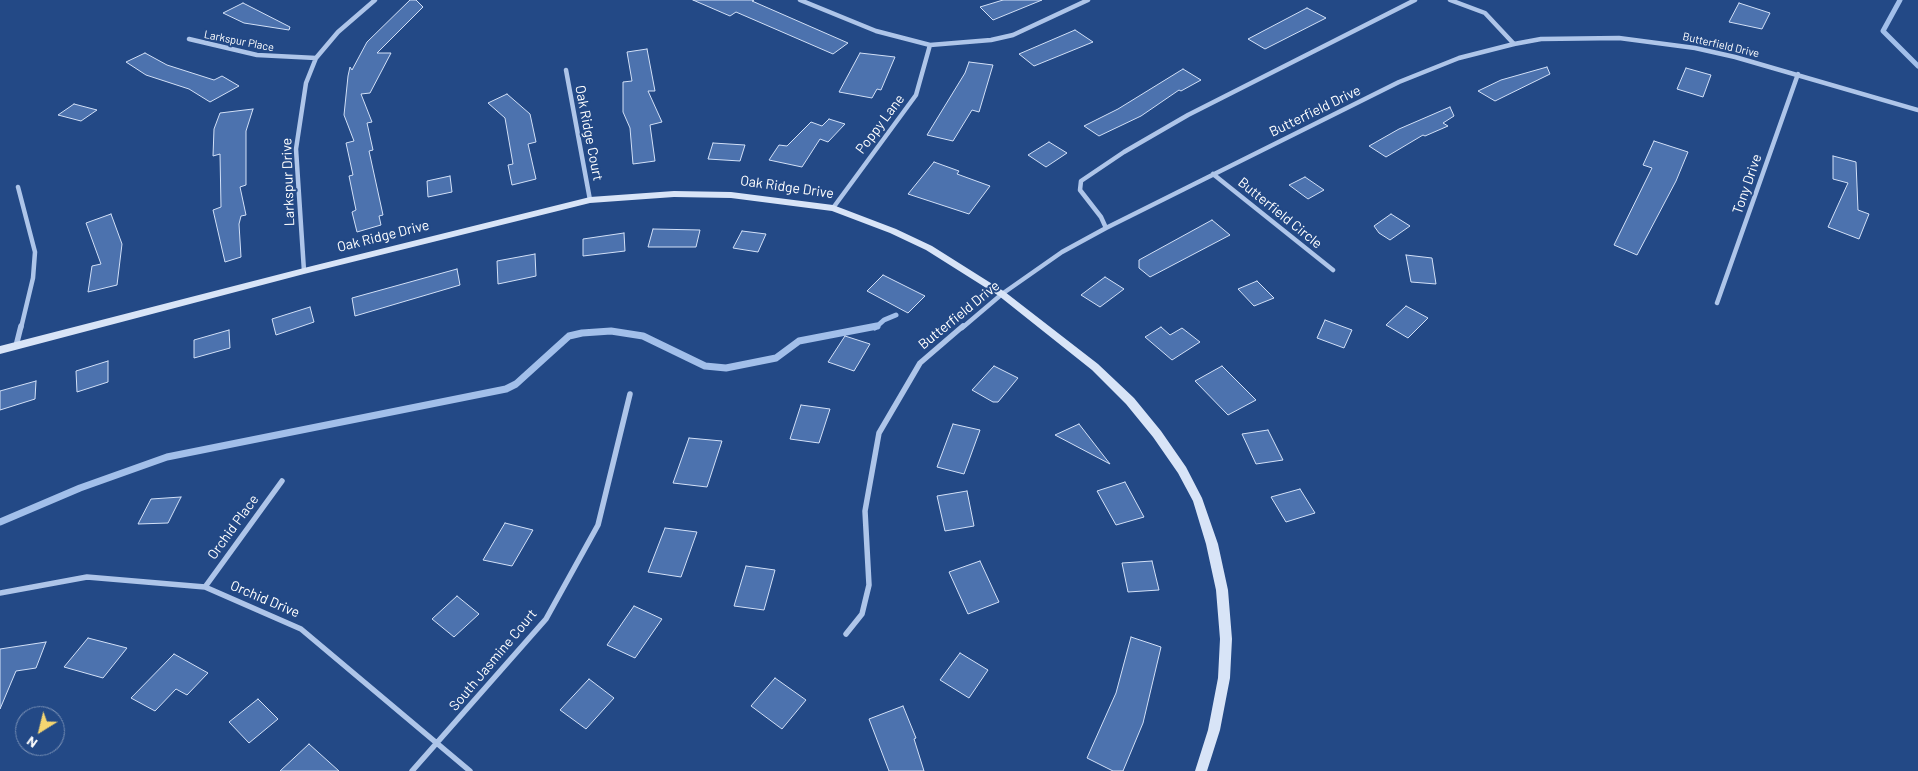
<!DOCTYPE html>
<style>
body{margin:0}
#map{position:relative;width:1918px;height:771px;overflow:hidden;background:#234986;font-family:Barlow,sans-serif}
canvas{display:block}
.north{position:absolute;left:15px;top:706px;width:50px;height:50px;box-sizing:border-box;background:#234986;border:1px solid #7b92b6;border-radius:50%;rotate:216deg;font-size:14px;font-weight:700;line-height:20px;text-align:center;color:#fff}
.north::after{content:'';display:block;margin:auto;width:18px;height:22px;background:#f4d571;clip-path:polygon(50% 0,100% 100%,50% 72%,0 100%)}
</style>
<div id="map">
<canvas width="1918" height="771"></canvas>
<div class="north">N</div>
</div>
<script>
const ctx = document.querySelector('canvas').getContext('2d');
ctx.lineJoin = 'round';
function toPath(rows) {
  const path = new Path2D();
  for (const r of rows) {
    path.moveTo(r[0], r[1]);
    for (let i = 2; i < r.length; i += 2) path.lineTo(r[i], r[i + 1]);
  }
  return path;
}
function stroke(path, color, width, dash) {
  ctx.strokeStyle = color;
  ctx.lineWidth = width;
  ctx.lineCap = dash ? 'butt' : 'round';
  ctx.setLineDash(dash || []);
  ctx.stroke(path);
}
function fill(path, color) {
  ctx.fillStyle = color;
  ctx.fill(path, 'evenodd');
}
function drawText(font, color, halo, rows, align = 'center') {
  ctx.font = font + ' Barlow,sans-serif';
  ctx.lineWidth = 4;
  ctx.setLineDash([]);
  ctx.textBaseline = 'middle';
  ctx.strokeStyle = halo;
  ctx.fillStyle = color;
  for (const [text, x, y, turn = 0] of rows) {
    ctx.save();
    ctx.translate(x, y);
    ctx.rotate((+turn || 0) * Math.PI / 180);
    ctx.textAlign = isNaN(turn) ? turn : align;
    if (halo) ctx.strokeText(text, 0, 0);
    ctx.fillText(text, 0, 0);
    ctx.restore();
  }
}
stroke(toPath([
 [1900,0,1883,31,1918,66],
 [875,328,884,320,896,315]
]), '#a2bfea', 5);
stroke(toPath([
 [0,522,80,488,167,457,506,389,516,384,569,336,582,333,611,331,643,336,705,366,726,368,776,358,799,341,877,326]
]), '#a2bfea', 7);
const building = toPath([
 [410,0,416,0,423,7,377,53,391,53,370,93,361,94,372,122,367,123,373,150,369,151,383,215,379,216,381,225,357,232,352,212,356,210,349,176,353,175,346,143,354,141,344,115,348,76,350,67,352,70,367,42,410,0],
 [693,0,754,0,752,1,848,43,833,54,736,12,730,16,693,0],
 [1003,0,1042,0,993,20,980,7,1003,0],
 [243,3,290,27,289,30,244,23,223,13,243,3],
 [1739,3,1770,13,1762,29,1729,22,1739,3],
 [1307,8,1326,18,1265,49,1248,39,1307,8],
 [1075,30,1093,42,1034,66,1019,54,1075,30],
 [647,49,655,91,648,91,662,122,650,125,655,161,633,164,630,128,623,112,623,82,632,81,627,52,647,49],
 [145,53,167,65,214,80,222,76,239,86,210,102,189,89,146,75,126,62,145,53],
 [860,53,895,57,881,90,877,89,872,98,839,92,860,53],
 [969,62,993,65,979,112,972,110,953,141,927,135,965,73,969,62],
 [1547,67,1550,74,1495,101,1478,91,1501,80,1547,67],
 [1686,68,1711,75,1703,97,1677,89,1686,68],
 [1183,69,1201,80,1181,91,1179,90,1141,116,1099,136,1084,126,1118,109,1183,69],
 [507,94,530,114,536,142,528,144,536,179,512,185,508,165,513,164,505,118,488,103,507,94],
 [74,104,97,110,81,121,58,115,74,104],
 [1450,107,1454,116,1443,123,1448,126,1425,136,1423,135,1386,157,1369,146,1399,129,1450,107],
 [253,109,246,131,246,185,240,187,246,215,241,216,239,224,241,257,225,262,213,210,221,207,220,154,213,156,214,129,220,113,253,109],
 [829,119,845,124,828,142,820,139,802,167,769,160,779,145,787,146,811,122,822,126,829,119],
 [1654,141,1688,152,1676,181,1637,255,1614,245,1652,168,1643,165,1654,141],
 [1049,142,1067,153,1046,167,1028,155,1049,142],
 [713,143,745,145,740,161,708,159,713,143],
 [1833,156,1856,162,1858,210,1869,214,1859,239,1828,227,1848,183,1833,179,1833,156],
 [934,162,959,171,957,174,990,186,969,214,908,194,934,162],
 [450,176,452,192,428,197,427,181,450,176],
 [1305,177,1324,190,1308,199,1289,185,1305,177],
 [111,214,122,244,117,285,88,292,92,266,101,264,86,223,111,214],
 [1391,214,1410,226,1390,240,1379,233,1374,226,1391,214],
 [1212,220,1230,235,1150,277,1139,268,1139,260,1212,220],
 [653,229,700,230,696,247,648,247,653,229],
 [742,231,766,234,758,252,733,248,742,231],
 [624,233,625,251,583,256,583,239,624,233],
 [535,254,536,276,498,284,497,261,535,254],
 [1406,255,1432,258,1436,284,1411,282,1406,255],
 [457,269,460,285,355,316,352,298,457,269],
 [883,275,925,296,908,313,867,291,883,275],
 [1105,277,1124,289,1100,307,1081,295,1105,277],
 [1257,281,1274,298,1254,306,1238,289,1257,281],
 [1406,306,1428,318,1408,338,1386,325,1406,306],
 [310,307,314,322,276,335,272,319,310,307],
 [1325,320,1352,330,1344,348,1317,338,1325,320],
 [1161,327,1170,335,1182,328,1200,342,1172,360,1145,337,1161,327],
 [229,330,230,348,194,358,194,340,229,330],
 [845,336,870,344,854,371,828,362,845,336],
 [108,361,108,382,77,392,76,371,108,361],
 [994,366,1018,378,998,402,993,402,972,390,994,366],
 [1222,366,1256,400,1228,415,1195,381,1222,366],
 [36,381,35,399,0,410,0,391,36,381],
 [801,405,830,409,819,443,790,439,801,405],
 [953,424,980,430,964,474,937,467,953,424],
 [1079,424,1110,464,1055,435,1079,424],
 [1268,430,1283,460,1256,464,1242,434,1268,430],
 [689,438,722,441,707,487,673,483,689,438],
 [1125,482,1144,517,1116,525,1097,491,1125,482],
 [1300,489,1315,513,1286,522,1271,497,1300,489],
 [967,491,974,526,945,531,937,496,967,491],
 [181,497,168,523,138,524,151,499,181,497],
 [505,523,533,530,512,566,483,560,505,523],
 [665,528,697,532,681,577,648,572,665,528],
 [980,561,999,602,968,614,949,572,980,561],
 [1152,561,1159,590,1128,592,1122,563,1152,561],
 [746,566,775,570,764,610,734,606,746,566],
 [457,596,479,614,454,637,432,619,457,596],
 [634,606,662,619,635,658,607,645,634,606],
 [1131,637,1161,647,1143,723,1123,771,1113,771,1087,758,1116,693,1131,637],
 [88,638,127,648,103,678,64,667,88,638],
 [46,642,36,668,16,671,0,709,0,649,46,642],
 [960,653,988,670,969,698,940,680,960,653],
 [174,654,208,673,187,695,176,689,155,711,131,698,174,654],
 [775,678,806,700,782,729,751,706,775,678],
 [589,679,614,698,586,729,560,710,589,679],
 [258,699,278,719,249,743,229,722,258,699],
 [903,706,916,738,914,739,924,771,889,771,869,719,903,706],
 [309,744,339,771,280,771,309,744]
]);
fill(building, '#4c72ae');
stroke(building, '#d2e0f7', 1);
stroke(toPath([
 [800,0,876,31,930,45,991,40,1013,35,1088,0],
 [1450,0,1485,13,1514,44],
 [189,39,257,55,316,58],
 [566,70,590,200],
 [1213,174,1333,270],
 [18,187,35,252,33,278,21,328],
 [833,208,916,95,930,45],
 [1106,228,1101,217,1080,190,1081,181,1124,152,1188,115,1415,0],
 [304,271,296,149,306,83,316,58,338,32,375,0],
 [1717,303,1798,74],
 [962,328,1002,294,1062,252,1106,228,1399,82,1459,58,1514,44,1541,39,1619,38,1695,48,1735,57,1918,110]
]), '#aec5e9', 4.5);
stroke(toPath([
 [16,346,21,326],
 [205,587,282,481],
 [0,593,87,577,205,587,301,629,470,771],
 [846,634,862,614,869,585,865,511,879,433,920,363,963,326],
 [412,771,546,619,598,525,630,394]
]), '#aec5e9', 5.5);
fill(toPath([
 [674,191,731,192,833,205,896,229,932,246,1005,292,1098,364,1134,398,1161,431,1186,467,1202,498,1218,544,1228,590,1232,639,1230,678,1220,730,1207,771,1195,771,1208,730,1218,678,1220,639,1216,590,1206,544,1193,501,1178,473,1153,437,1126,404,1092,370,999,296,926,250,890,233,832,211,731,198,674,197,590,203,304,274,0,354,0,346,304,268,590,197,674,191]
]), '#d8e4f7');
drawText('11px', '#fff', '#234986', [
 ["Larkspur Place",239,41,11],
 ["Butterfield Drive",1721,45,13]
]);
drawText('14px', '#fff', '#234986', [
 ["Butterfield Drive",1315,111,-26],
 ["Poppy Lane",880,124,-53],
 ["Oak Ridge Court",589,133,79],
 ["Larkspur Drive",288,182,-92],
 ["Tony Drive",1747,184,-71],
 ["Oak Ridge Drive",787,187,8],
 ["Butterfield Circle",1280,213,39],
 ["Oak Ridge Drive",383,236,-14],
 ["Butterfield Drive",959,315,-39],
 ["Orchid Place",233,527,-54],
 ["Orchid Drive",265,599,23],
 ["South Jasmine Court",493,660,-50]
]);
</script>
